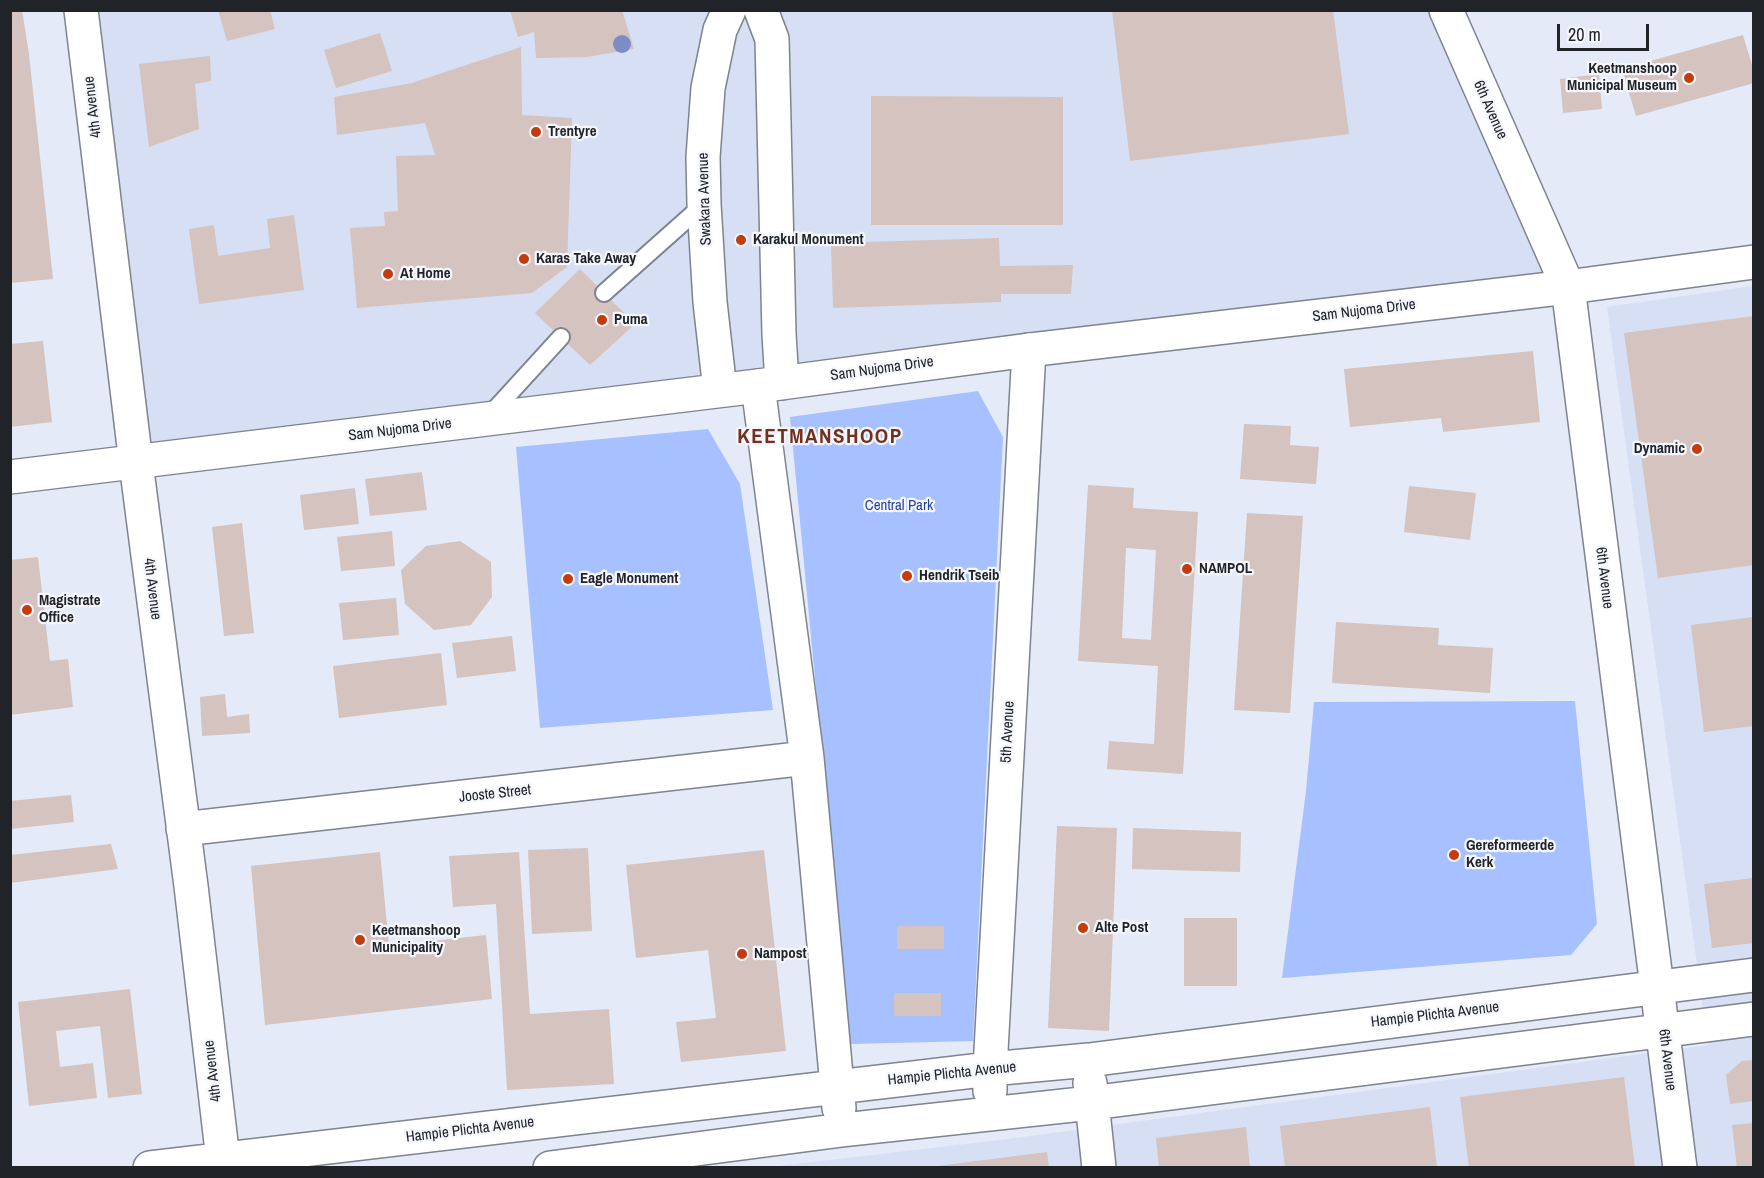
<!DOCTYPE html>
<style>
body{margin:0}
#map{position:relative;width:1764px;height:1178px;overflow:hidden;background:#e4eaf8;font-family:"Archivo Narrow",sans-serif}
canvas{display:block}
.frame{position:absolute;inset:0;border:12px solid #202328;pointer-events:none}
.scale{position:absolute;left:1557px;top:24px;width:92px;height:27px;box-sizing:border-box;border:3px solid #202328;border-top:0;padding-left:8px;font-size:18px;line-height:21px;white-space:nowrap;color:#202328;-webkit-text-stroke:4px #f5f7fd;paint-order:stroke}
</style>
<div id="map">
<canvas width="1764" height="1178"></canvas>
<div class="frame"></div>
<div class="scale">20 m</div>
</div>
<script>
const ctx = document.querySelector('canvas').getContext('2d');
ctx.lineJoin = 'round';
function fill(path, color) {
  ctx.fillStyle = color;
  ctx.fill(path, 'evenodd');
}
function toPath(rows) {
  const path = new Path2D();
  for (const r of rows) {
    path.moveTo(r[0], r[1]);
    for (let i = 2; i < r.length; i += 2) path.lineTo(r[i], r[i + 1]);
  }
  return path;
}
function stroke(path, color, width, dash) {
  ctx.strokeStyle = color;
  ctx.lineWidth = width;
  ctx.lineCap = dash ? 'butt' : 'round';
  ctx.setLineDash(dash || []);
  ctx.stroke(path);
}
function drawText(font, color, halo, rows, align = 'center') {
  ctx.font = font + ' "Archivo Narrow",sans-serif';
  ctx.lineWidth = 4.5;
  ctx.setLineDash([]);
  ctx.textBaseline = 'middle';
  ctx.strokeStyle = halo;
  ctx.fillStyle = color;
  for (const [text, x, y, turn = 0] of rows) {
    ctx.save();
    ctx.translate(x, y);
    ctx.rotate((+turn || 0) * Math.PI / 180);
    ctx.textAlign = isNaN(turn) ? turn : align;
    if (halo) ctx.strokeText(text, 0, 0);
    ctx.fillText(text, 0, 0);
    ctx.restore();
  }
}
fill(toPath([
 [81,11,1446,11,1568,287,136,463],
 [1753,286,1753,1167,761,1168,1000,1140,1708,1045,1607,307]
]), '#d6dff4');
fill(toPath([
 [978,391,1003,437,973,1041,850,1044,790,417],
 [708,429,740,484,773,710,540,728,516,447],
 [1575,701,1597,924,1571,955,1282,978,1306,791,1314,702]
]), '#a7c0ff');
fill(toPath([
 [10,10,22,10,29,54,53,279,10,283],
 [218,10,270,10,275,29,227,41],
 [510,10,622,10,634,49,587,57,536,58,534,32,518,37],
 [1112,10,1333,10,1349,134,1130,161],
 [380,33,392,71,336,88,324,50],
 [1743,35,1754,72,1754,83,1636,116,1622,69],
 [521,47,522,115,572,118,567,267,532,293,357,308,350,228,385,226,384,212,398,211,396,156,435,155,425,123,337,135,334,97,412,83],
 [210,56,211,81,195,84,199,129,149,147,139,64],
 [1599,74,1602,109,1563,113,1560,79],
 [871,96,1063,97,1063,225,871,225],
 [294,215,304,290,199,304,189,229,214,225,218,256,270,248,267,219],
 [999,238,1000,266,1073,265,1071,294,1001,294,1001,302,833,308,831,243],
 [580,269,635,324,590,365,535,313],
 [1754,316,1754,565,1658,578,1624,333],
 [43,341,52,422,10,427,10,344],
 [1533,351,1540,422,1443,432,1441,418,1350,427,1344,369],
 [1244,424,1291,426,1290,445,1319,447,1316,484,1240,479],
 [422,472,427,510,370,516,365,479],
 [1088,485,1134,488,1133,508,1198,512,1183,774,1107,769,1109,741,1154,744,1158,666,1078,661],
 [1126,548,1156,550,1151,640,1122,638],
 [1409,486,1476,493,1470,540,1404,532],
 [355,488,359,524,304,530,300,495],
 [1247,513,1303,516,1290,713,1234,710],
 [242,523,254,633,224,636,212,527],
 [392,531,395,566,341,571,337,537],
 [460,541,491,562,492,597,471,625,434,630,405,604,401,570,426,546],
 [38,557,50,661,68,659,73,707,10,715,10,560],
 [396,598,399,635,343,640,339,603],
 [1754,617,1754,726,1704,732,1691,625],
 [1336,622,1439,628,1438,645,1493,648,1490,693,1332,683],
 [512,636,516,671,457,678,452,643],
 [441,653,447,705,339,718,333,666],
 [225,694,227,717,249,714,250,733,202,736,200,697],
 [71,795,74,822,10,829,10,801],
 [1057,826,1117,828,1109,1031,1048,1028],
 [1133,828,1241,832,1240,872,1132,869],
 [111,844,118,869,10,883,10,855],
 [588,848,592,931,532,934,528,850],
 [764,850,786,1051,681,1062,676,1022,716,1018,708,950,636,958,626,865],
 [380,852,389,946,486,935,492,999,265,1025,251,866],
 [519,852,530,1014,609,1009,614,1084,507,1090,496,904,453,907,449,856],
 [1754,878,1754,943,1712,948,1704,884],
 [1184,918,1237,918,1237,986,1184,986],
 [897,926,944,926,944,949,897,949],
 [130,989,142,1094,108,1098,100,1026,56,1031,60,1067,93,1063,97,1098,29,1106,18,1002],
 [894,993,941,993,941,1016,894,1016],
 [1754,1060,1754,1101,1730,1104,1726,1075,1742,1061],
 [1624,1077,1635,1168,1469,1168,1460,1097],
 [1430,1107,1437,1168,1285,1168,1280,1126],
 [1754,1123,1754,1168,1737,1168,1732,1125],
 [1246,1127,1250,1168,1159,1168,1156,1138],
 [1047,1152,1049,1168,937,1168,937,1166]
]), '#d4c3be');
const lane = toPath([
 [604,293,704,204],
 [488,417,561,337]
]);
const street = toPath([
 [81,10,136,463,191,886,224,1168],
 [1446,10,1568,287,1680,1168],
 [758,386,807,758,839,1108],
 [183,829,807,758],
 [1090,1083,1099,1168],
 [990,1091,990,1069,1029,350],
 [150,1168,990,1069,1089,1060,1754,975],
 [550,1168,842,1130,1091,1103,1754,1019]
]);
const secondary = toPath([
 [761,10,772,39,779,334,782,383],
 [720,390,710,302,704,204,703,157,708,88,720,30,729,10],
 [10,477,758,386,1029,350,1568,287,1754,262]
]);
stroke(lane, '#7e8390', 20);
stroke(street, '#7e8390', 36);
stroke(secondary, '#7e8390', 36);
stroke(lane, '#fff', 16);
stroke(street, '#fff', 33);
stroke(secondary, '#fff', 33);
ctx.fillStyle = '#7c8dc5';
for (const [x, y] of [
 [622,44]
]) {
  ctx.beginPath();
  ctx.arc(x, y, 9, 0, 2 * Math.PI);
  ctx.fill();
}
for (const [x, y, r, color] of [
 [1689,78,6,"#c43b0e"],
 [536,132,6,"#c43b0e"],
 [741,240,6,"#c43b0e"],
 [524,259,6,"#c43b0e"],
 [388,274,6,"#c43b0e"],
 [602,320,6,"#c43b0e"],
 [1697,449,6,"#c43b0e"],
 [1187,569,6,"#c43b0e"],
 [907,576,6,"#c43b0e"],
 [568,579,6,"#c43b0e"],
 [27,610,6,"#c43b0e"],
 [1454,855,6,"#c43b0e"],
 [1083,928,6,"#c43b0e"],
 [360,940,6,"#c43b0e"],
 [742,954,6,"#c43b0e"]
]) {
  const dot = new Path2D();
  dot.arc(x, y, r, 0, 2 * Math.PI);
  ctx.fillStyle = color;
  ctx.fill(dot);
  stroke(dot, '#f5f7fd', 2);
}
drawText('bold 15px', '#202328', '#f5f7fd', [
 ["Keetmanshoop",1677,69,"right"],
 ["Municipal Museum",1677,86,"right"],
 ["Trentyre",548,132],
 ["Karakul Monument",753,240],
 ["Karas Take Away",536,259],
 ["At Home",400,274],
 ["Puma",614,320],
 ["Dynamic",1685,449,"right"],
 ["NAMPOL",1199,569],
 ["Hendrik Tseib",919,576],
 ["Eagle Monument",580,579],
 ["Magistrate",39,601],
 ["Office",39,618],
 ["Gereformeerde",1466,846],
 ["Kerk",1466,863],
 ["Alte Post",1095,928],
 ["Keetmanshoop",372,931],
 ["Municipality",372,948],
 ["Nampost",754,954]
], 'left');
drawText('15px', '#202328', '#f5f7fd', [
 ["4th Avenue",93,107,-97],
 ["6th Avenue",1490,110,66],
 ["Swakara Avenue",705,199,-92],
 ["Sam Nujoma Drive",1364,311,-7],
 ["Sam Nujoma Drive",882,369,-8],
 ["Sam Nujoma Drive",400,430,-7],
 ["6th Avenue",1604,578,83],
 ["4th Avenue",152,589,83],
 ["5th Avenue",1008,732,-87],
 ["Jooste Street",495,794,-6],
 ["Hampie Plichta Avenue",1435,1015,-7],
 ["6th Avenue",1667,1060,83],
 ["4th Avenue",213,1071,-97],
 ["Hampie Plichta Avenue",952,1074,-6],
 ["Hampie Plichta Avenue",470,1130,-7]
]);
drawText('15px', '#27419c', '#f5f7fd', [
 ["Central Park",899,506]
]);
ctx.letterSpacing = '1.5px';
drawText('bold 21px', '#73301d', '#f5f7fd', [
 ["KEETMANSHOOP",820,437]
]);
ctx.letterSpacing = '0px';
</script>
